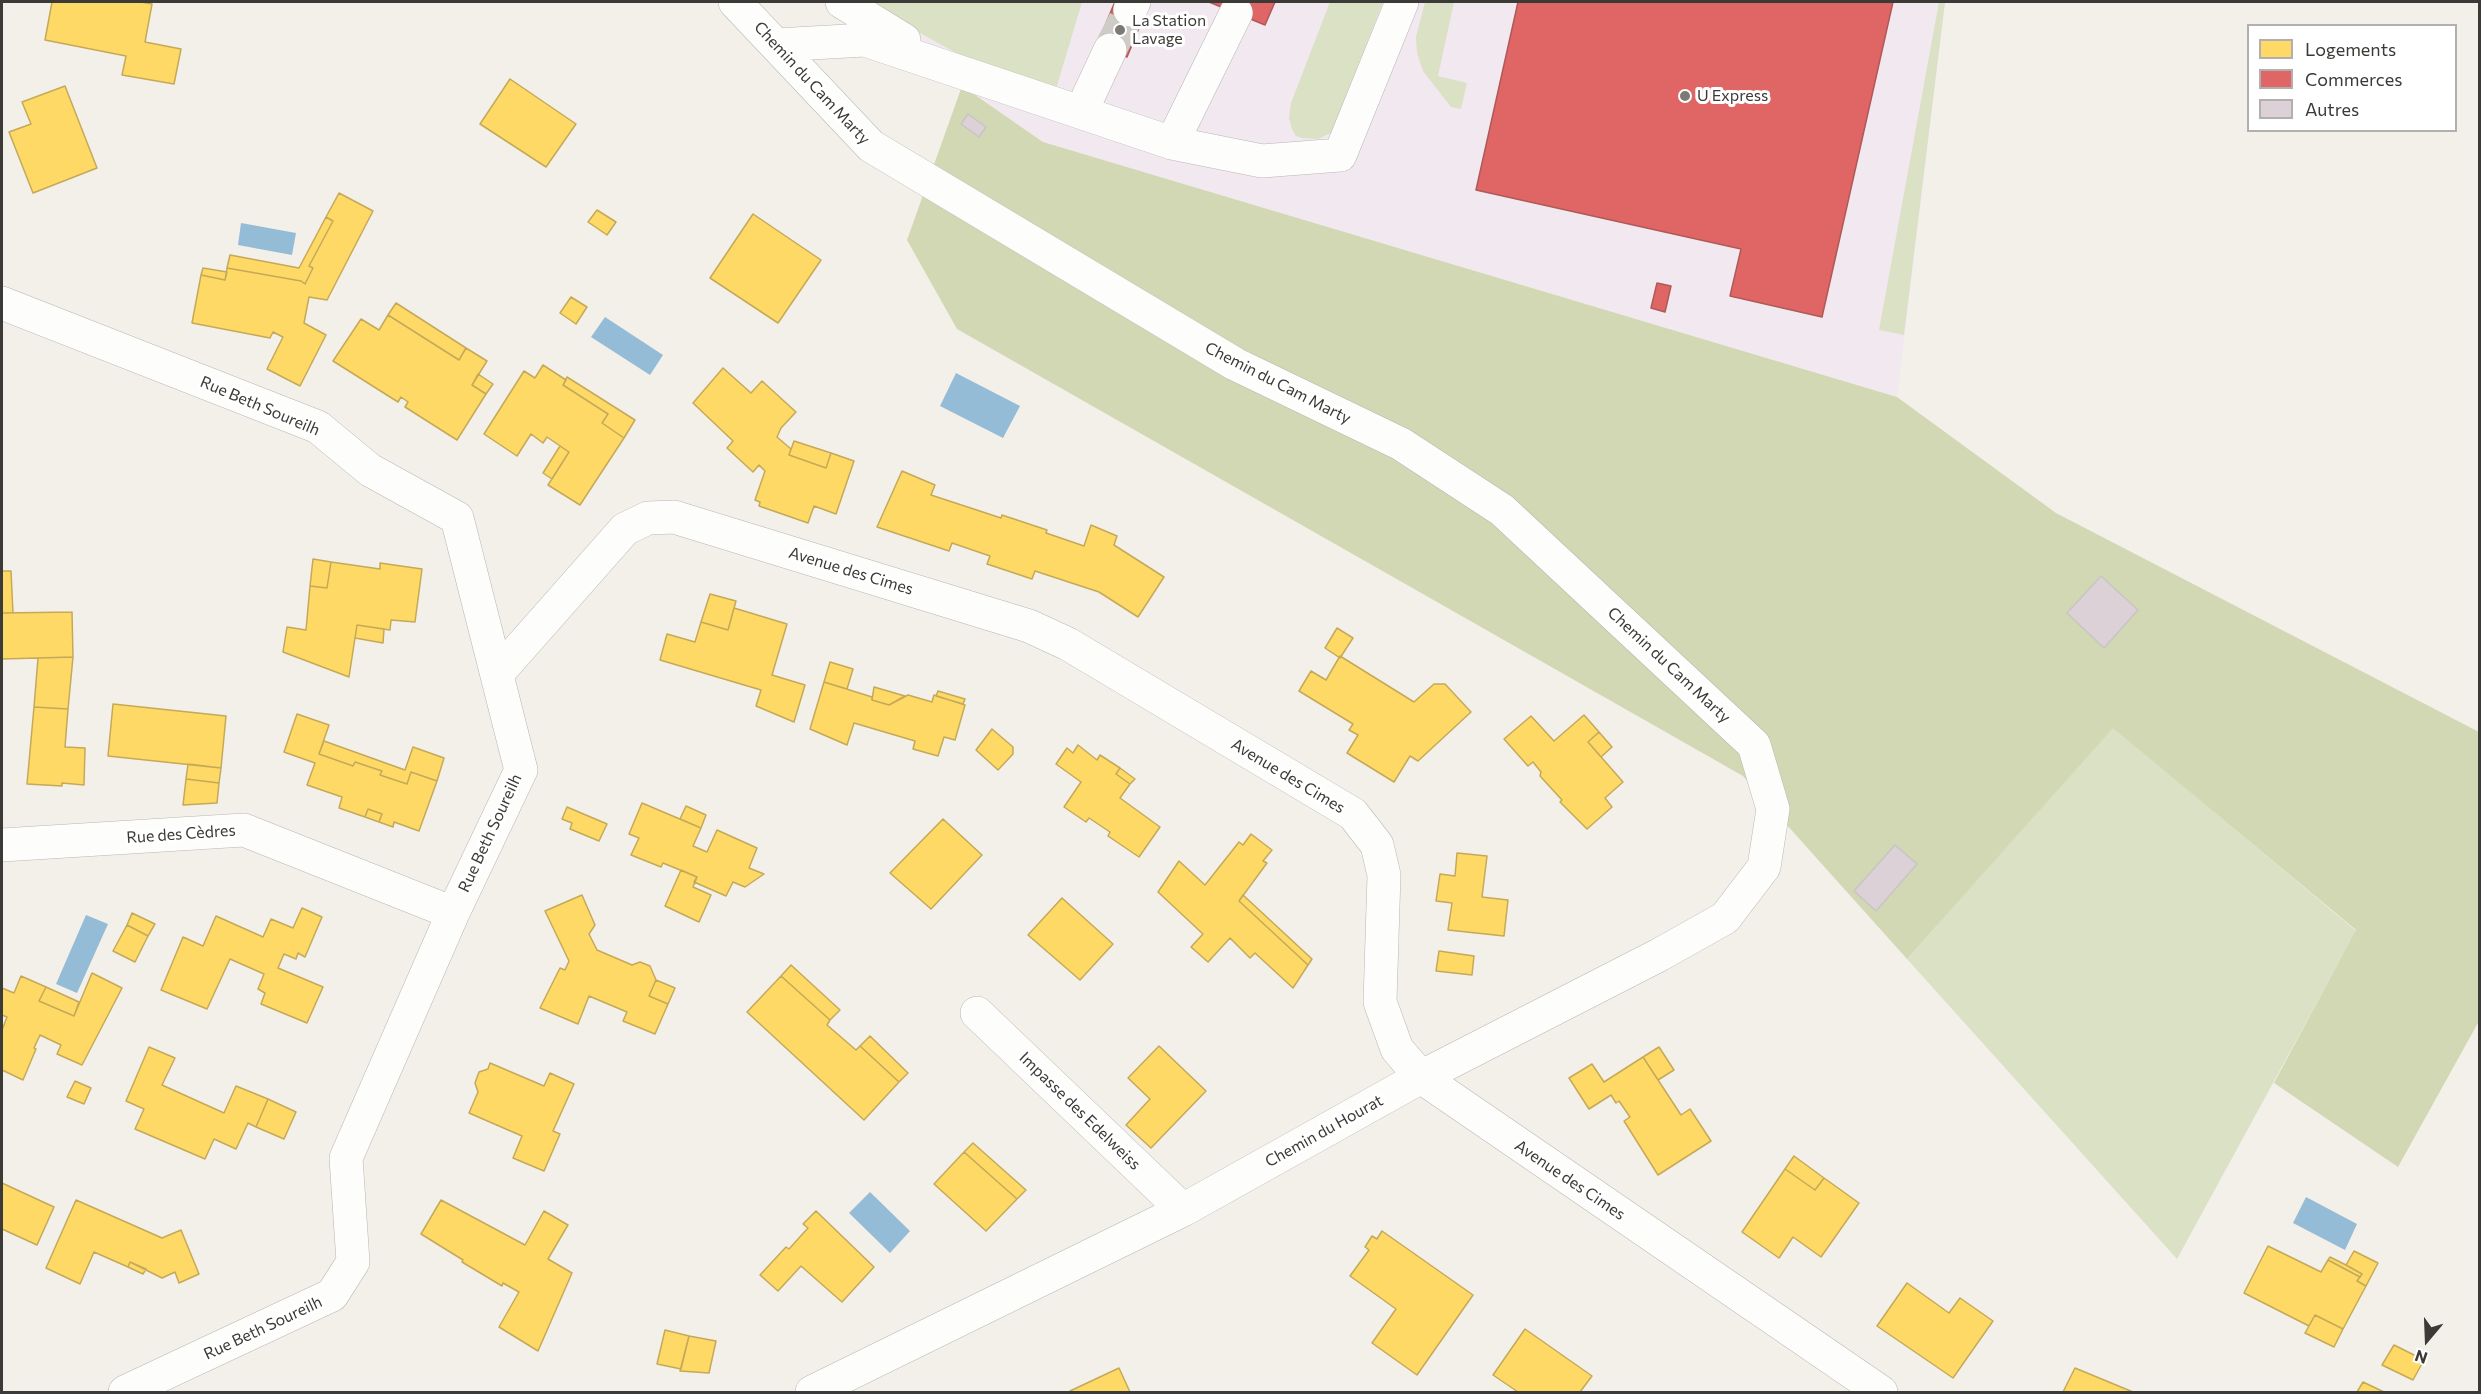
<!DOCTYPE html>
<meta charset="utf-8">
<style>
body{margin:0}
#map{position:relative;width:2481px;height:1394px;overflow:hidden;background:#f3f0ea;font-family:Commissioner,sans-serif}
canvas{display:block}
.frame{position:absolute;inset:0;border:3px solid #3c3a36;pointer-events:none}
.legend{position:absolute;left:2247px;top:24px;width:210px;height:108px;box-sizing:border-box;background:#fff;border:2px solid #b1b0af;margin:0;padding:8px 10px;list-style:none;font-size:18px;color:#3c3a36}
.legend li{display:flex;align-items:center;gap:12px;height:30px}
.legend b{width:30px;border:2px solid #b1b0af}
.north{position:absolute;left:2397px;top:1310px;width:60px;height:60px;-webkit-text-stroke:4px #fff;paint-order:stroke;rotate:199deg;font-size:16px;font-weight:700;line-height:24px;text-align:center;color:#3c3a36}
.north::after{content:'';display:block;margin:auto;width:21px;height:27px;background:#3c3a36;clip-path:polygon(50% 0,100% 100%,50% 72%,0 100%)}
</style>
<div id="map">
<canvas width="2481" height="1394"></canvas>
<div class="frame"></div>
<ul class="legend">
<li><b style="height:16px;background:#ffd966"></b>Logements</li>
<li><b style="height:16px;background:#e06666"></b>Commerces</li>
<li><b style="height:16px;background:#dcd1d6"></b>Autres</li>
</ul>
<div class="north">N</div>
</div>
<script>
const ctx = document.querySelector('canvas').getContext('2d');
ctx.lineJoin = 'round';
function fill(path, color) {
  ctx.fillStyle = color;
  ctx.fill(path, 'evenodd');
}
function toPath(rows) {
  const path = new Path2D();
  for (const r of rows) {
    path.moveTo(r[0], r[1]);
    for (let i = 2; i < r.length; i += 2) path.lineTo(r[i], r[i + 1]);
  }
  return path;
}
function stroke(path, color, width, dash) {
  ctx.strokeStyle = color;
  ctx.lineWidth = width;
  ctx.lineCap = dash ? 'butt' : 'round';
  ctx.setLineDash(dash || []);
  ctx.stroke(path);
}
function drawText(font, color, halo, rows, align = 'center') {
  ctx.font = font + ' Commissioner,sans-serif';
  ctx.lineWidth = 6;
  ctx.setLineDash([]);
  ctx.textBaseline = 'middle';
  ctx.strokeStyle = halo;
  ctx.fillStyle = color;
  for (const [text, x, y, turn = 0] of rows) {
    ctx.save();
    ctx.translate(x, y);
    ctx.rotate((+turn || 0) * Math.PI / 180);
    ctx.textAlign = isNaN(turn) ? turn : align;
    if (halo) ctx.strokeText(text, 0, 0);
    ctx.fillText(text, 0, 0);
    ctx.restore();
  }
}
fill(toPath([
 [839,2,1945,2,1897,397,1043,142]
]), '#f2e8f0');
fill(toPath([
 [863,2,1082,2,1056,89,960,55],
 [1330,2,1383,2,1331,133,1318,139,1302,138,1296,136,1292,129,1289,118,1291,103],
 [1425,2,1454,2,1438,76,1467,83,1461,109,1451,107,1423,71,1417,53,1416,37],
 [1939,2,1945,2,1904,335,1879,330],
 [2113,727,2356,931,2177,1259,1907,959]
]), '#dbe1c5');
fill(toPath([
 [962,86,1043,142,1897,397,2056,513,2479,732,2479,1021,2398,1167,2274,1083,2356,930,2113,728,1907,959,1743,776,957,329,907,240]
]), '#d1d8b3');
fill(toPath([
 [241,223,296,233,292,255,238,245],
 [605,317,663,355,650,375,591,337],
 [956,373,1020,406,1003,438,940,406],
 [86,915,108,924,77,993,56,984],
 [870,1192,910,1231,890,1253,849,1213],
 [2306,1197,2357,1224,2345,1250,2293,1223]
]), '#94bcd6');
const homes = toPath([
 [52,2,141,2,152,4,145,42,181,49,174,84,122,75,126,56,45,40,52,2],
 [510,79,576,124,546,167,480,124,510,79],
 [65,86,97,168,33,193,9,132,31,124,22,102,65,86],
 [339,193,373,211,327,300,309,297,304,323,326,335,300,386,267,369,283,337,273,332,270,338,192,323,201,275,225,280,227,268,301,281,305,284,313,268,309,266,333,221,326,217,339,193],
 [597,210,616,222,607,235,588,222,597,210],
 [753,214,821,260,778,323,710,278,753,214],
 [326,217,333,221,309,266,313,268,305,284,301,281,227,268,230,255,299,268,326,217],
 [203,268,227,272,225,280,201,275,203,268],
 [571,297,587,307,576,324,560,313,571,297],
 [396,303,466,348,459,360,388,315,396,303],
 [388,315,459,360,466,348,487,361,472,385,486,394,457,440,405,407,408,402,401,397,398,402,333,361,361,319,379,330,388,315],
 [543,365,566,380,563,385,608,414,602,423,624,438,580,505,548,485,569,452,547,437,543,443,531,434,517,456,484,434,524,371,535,378,543,365],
 [723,368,751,393,762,381,796,412,781,428,777,437,791,449,789,455,826,468,831,453,854,461,836,514,814,506,808,523,759,506,760,502,755,500,765,471,759,465,753,472,727,448,733,441,693,403,723,368],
 [478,374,493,384,486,394,472,385,478,374],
 [567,377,635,420,624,438,602,423,608,414,563,385,567,377],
 [794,441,831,453,826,468,789,455,794,441],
 [560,446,569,452,552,479,543,473,560,446],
 [902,471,935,485,931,495,1001,518,1002,515,1047,530,1046,533,1084,546,1091,525,1117,536,1114,545,1164,577,1138,617,1099,592,1035,571,1032,579,987,564,990,556,952,543,949,551,877,527,902,471],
 [313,559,331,562,327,588,310,586,313,559],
 [331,562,380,569,380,563,422,569,415,622,391,620,390,630,357,625,349,677,283,652,287,627,306,630,310,586,327,588,331,562],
 [2,571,11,571,13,613,2,613,2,571],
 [710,594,736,601,728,630,701,622,710,594],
 [734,608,787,624,772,675,805,685,794,722,756,706,761,690,660,660,667,634,695,642,701,622,728,630,734,608],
 [72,612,73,657,2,659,2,613,72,612],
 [357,625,384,629,383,643,355,638,357,625],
 [1337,628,1353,638,1340,658,1325,648,1337,628],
 [1340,656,1414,702,1434,684,1445,684,1471,712,1418,761,1410,756,1394,782,1347,753,1358,735,1349,730,1353,724,1299,691,1311,671,1326,680,1340,656],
 [73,657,68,709,34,707,38,658,73,657],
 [830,662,853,669,847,689,824,682,830,662],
 [824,682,872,697,872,700,889,705,908,695,932,702,934,695,965,705,955,740,944,737,938,756,913,749,915,741,854,723,847,745,810,729,824,682],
 [874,687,905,696,889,705,872,700,874,687],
 [938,691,965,699,963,704,936,696,938,691],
 [113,704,226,716,221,768,108,756,113,704],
 [34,707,68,709,65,747,85,748,84,785,62,783,62,786,27,784,34,707],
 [297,714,329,725,319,754,353,766,355,762,382,771,380,775,407,784,411,772,437,781,419,831,394,822,393,827,379,822,382,814,368,809,365,817,339,808,342,797,307,785,315,763,284,752,297,714],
 [1584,715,1599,732,1588,742,1623,782,1605,798,1612,807,1587,829,1560,802,1562,800,1540,776,1541,772,1533,762,1528,766,1504,739,1531,716,1554,741,1584,715],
 [992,729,1013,747,1013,754,998,770,976,750,992,729],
 [1599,732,1612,747,1601,757,1588,742,1599,732],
 [324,741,405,770,413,747,444,758,437,781,411,772,407,784,380,775,382,771,355,762,353,766,319,754,324,741],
 [1078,745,1097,760,1100,755,1120,768,1116,774,1130,784,1120,798,1160,827,1139,857,1108,836,1110,832,1089,818,1086,822,1064,807,1081,782,1056,764,1067,748,1073,753,1078,745],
 [188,764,221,768,219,783,186,779,188,764],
 [1120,768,1135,779,1130,784,1116,774,1120,768],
 [186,779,219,783,217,803,183,805,186,779],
 [642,803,701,828,693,846,707,852,717,830,757,848,749,868,764,874,745,887,733,882,726,896,694,882,697,877,663,863,661,867,631,855,639,838,629,834,642,803],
 [686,806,706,815,701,828,680,819,686,806],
 [567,807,607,824,599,841,570,829,572,823,562,819,567,807],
 [368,809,382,814,379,822,365,817,368,809],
 [943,819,982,855,931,909,890,873,943,819],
 [1251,834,1272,850,1263,861,1267,863,1239,901,1308,965,1293,988,1255,953,1250,958,1230,938,1208,962,1191,947,1203,934,1158,892,1179,861,1205,885,1239,842,1243,845,1251,834],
 [1457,853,1487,856,1482,897,1508,900,1504,936,1448,930,1452,903,1436,901,1440,874,1455,876,1457,853],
 [681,870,697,877,693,887,711,895,699,922,665,906,681,870],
 [582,895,595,925,589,934,597,950,632,965,640,962,650,966,656,980,649,996,668,1004,655,1034,623,1021,627,1012,589,996,578,1024,540,1008,560,968,565,970,569,961,545,911,582,895],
 [1243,895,1312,959,1308,965,1239,901,1243,895],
 [1062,898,1113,944,1080,980,1028,935,1062,898],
 [302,908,322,917,305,957,298,953,296,959,284,954,278,968,323,987,307,1023,261,1004,265,993,258,989,264,974,230,959,207,1009,161,990,183,937,203,946,216,916,263,937,271,919,293,928,302,908],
 [132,913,155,924,148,936,127,925,132,913],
 [127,925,148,936,135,962,113,951,127,925],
 [1439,951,1474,956,1472,975,1436,971,1439,951],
 [791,965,840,1010,830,1020,781,976,791,965],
 [92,973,122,988,82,1065,57,1054,61,1045,40,1035,34,1048,36,1049,23,1080,2,1070,2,1030,7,1017,2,1015,2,988,14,993,21,976,46,987,39,1001,74,1016,92,973],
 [781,976,830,1020,827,1025,856,1050,860,1046,899,1082,864,1120,747,1012,781,976],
 [656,980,675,988,668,1004,649,996,656,980],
 [46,987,79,1002,74,1016,39,1001,46,987],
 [870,1036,908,1073,899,1082,860,1046,870,1036],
 [1159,1046,1206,1091,1151,1148,1126,1125,1150,1099,1128,1078,1159,1046],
 [149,1047,175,1058,162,1085,224,1113,236,1086,268,1099,256,1127,248,1123,236,1149,214,1139,205,1159,135,1129,144,1109,126,1101,149,1047],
 [1659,1047,1674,1070,1658,1080,1643,1057,1659,1047],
 [1643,1057,1681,1115,1690,1109,1711,1141,1658,1175,1624,1121,1630,1117,1619,1101,1616,1103,1611,1095,1589,1109,1569,1078,1592,1064,1604,1082,1643,1057],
 [490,1063,544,1086,550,1073,574,1084,553,1131,560,1134,544,1171,513,1158,522,1136,469,1113,478,1092,475,1083,479,1072,488,1069,490,1063],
 [75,1081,91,1088,84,1104,67,1097,75,1081],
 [268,1099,296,1112,284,1139,256,1127,268,1099],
 [973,1143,1026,1190,1017,1199,964,1152,973,1143],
 [964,1152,1017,1199,986,1231,934,1184,964,1152],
 [1794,1156,1824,1178,1815,1190,1785,1169,1794,1156],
 [1785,1169,1815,1190,1824,1178,1859,1203,1821,1257,1793,1237,1779,1258,1742,1232,1785,1169],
 [2,1183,54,1207,37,1245,2,1229,2,1183],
 [76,1200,162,1238,181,1230,199,1274,179,1283,175,1272,162,1278,130,1262,128,1267,94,1252,80,1284,46,1268,76,1200],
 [441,1200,525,1245,544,1211,568,1225,548,1259,572,1273,538,1351,499,1327,519,1292,503,1283,502,1286,462,1262,463,1260,421,1234,441,1200],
 [816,1211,874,1267,842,1302,801,1266,778,1291,760,1275,786,1247,789,1249,808,1228,803,1224,816,1211],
 [1382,1231,1473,1295,1417,1375,1372,1343,1396,1309,1350,1276,1369,1250,1365,1247,1372,1236,1377,1239,1382,1231],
 [2268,1246,2321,1272,2328,1260,2360,1277,2357,1281,2366,1286,2343,1329,2315,1315,2309,1326,2244,1293,2268,1246],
 [2354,1251,2378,1263,2366,1286,2357,1281,2362,1274,2346,1265,2354,1251],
 [2330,1257,2346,1265,2362,1274,2360,1277,2328,1260,2330,1257],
 [130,1262,146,1269,143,1274,128,1267,130,1262],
 [1907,1283,1949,1313,1960,1298,1993,1321,1953,1378,1877,1326,1907,1283],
 [2315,1315,2343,1329,2334,1347,2305,1333,2315,1315],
 [1525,1329,1592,1376,1580,1392,1518,1392,1493,1375,1525,1329],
 [665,1330,689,1336,681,1369,657,1364,665,1330],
 [689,1336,716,1341,709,1373,680,1371,689,1336],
 [2394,1345,2424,1360,2413,1380,2382,1365,2394,1345],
 [1119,1368,1130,1392,1071,1392,1070,1391,1119,1368],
 [2075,1368,2133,1392,2063,1392,2075,1368],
 [2363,1382,2384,1392,2357,1392,2363,1382]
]);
fill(homes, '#ffd966');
stroke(homes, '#c4a958', 1.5);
const shops = toPath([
 [1209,2,1275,2,1265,25,1209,2],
 [1518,2,1893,2,1822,317,1730,296,1741,249,1476,190,1518,2],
 [1114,4,1144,16,1127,57,1097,45,1114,4],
 [1657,283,1671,286,1665,312,1651,308,1657,283]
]);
fill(shops, '#e06666');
stroke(shops, '#af5958', 1.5);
const building = toPath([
 [968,114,986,127,979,137,961,124,968,114],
 [2101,576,2138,610,2104,648,2067,613,2101,576],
 [1895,845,1917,864,1876,911,1854,891,1895,845]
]);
fill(building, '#dcd1d6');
stroke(building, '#c8c5c4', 1.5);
stroke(toPath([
 [1110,50,1130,10]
]), '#ceccc6', 33, [33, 16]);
const minor = toPath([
 [735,2,871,146,1235,364,1401,444,1502,510,1754,745,1773,809,1764,867,1725,918,1659,955,1421,1077,1183,1210,812,1392],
 [842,2,904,40],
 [1130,10,1134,2],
 [776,45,865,40,1172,143,1262,161,1340,155,1402,2],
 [1081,112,1110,50],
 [1172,143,1236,13],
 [2,303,318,427,370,470,457,518,521,770,453,913,346,1158,353,1262,332,1295,125,1392],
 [497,674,625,529,648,518,674,517,1029,626,1068,644,1353,814,1377,845,1384,875,1380,1002,1397,1049,1421,1077,1881,1392],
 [2,845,244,830,453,913],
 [977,1013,1183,1210]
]);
stroke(minor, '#b9b7b2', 34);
stroke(minor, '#fdfdfc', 33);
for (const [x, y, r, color] of [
 [1120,30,6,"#7c7a75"],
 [1685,96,6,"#7c7a75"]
]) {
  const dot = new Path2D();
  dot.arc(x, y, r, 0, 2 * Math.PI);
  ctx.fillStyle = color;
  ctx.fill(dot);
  stroke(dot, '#fff', 2);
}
drawText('16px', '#3c3a36', '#fff', [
 ["La Station",1132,21],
 ["Lavage",1132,39],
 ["U Express",1697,96]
], 'left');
drawText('16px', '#3c3a36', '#fff', [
 ["Chemin du Cam Marty",812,83,47],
 ["Chemin du Cam Marty",1278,383,27],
 ["Rue Beth Soureilh",260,406,23],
 ["Avenue des Cimes",851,571,17],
 ["Chemin du Cam Marty",1669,665,43],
 ["Avenue des Cimes",1288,776,31],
 ["Rue Beth Soureilh",490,833,-65],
 ["Rue des Cèdres",181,834,-4],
 ["Impasse des Edelweiss",1080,1111,44],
 ["Chemin du Hourat",1324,1131,-29],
 ["Avenue des Cimes",1570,1180,34],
 ["Rue Beth Soureilh",263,1328,-25]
]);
</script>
